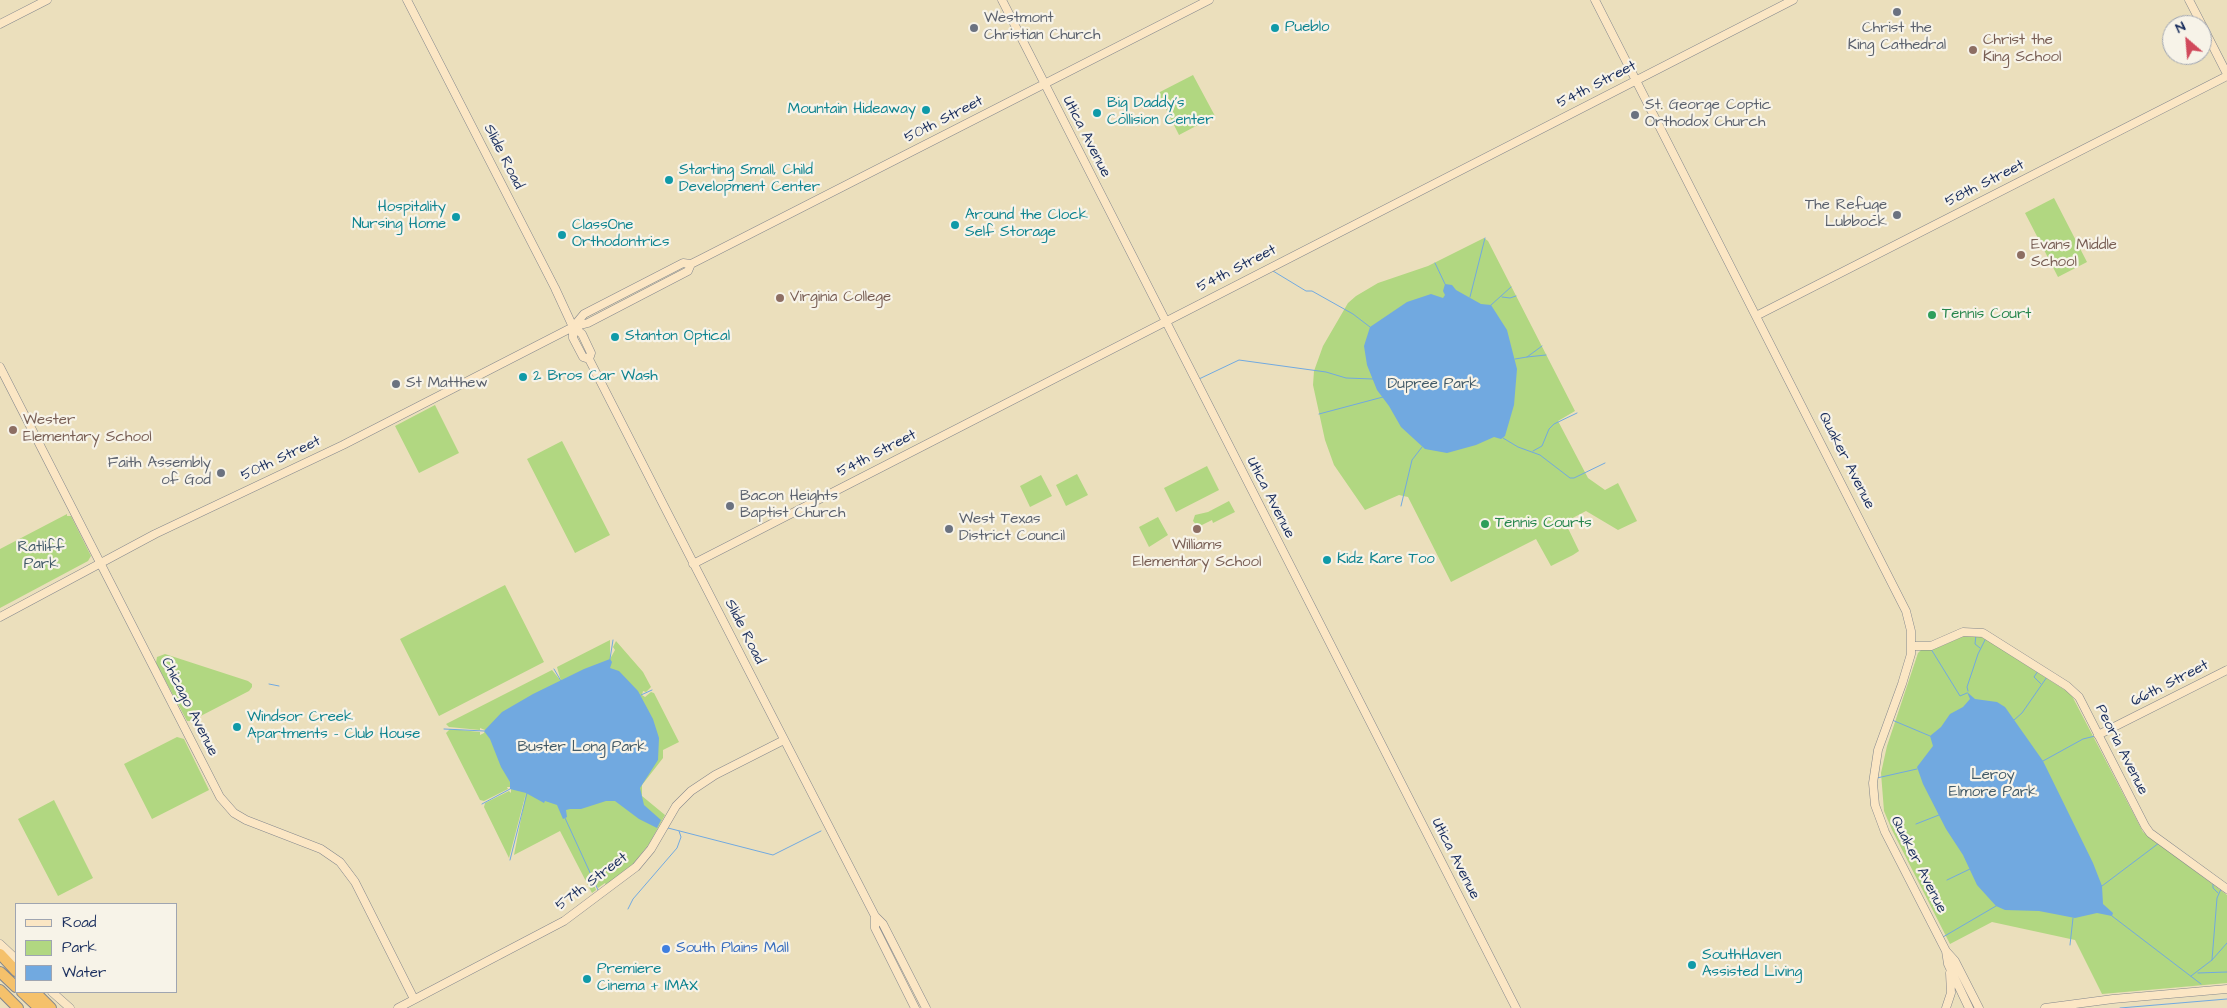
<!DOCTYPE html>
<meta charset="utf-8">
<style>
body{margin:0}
#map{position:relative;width:2227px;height:1008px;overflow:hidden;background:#ebdfbc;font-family:"Architects Daughter",sans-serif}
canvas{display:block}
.legend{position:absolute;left:15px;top:903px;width:162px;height:90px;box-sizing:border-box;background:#f7f3e8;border:1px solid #9fa5b1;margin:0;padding:6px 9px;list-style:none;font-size:15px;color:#1b2f5e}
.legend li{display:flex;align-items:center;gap:10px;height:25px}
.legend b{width:25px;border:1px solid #9fa5b1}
.north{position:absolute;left:2162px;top:15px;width:50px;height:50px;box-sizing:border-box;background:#f7f3e8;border:1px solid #9fa5b1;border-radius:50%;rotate:333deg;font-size:14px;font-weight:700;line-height:20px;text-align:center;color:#1b2f5e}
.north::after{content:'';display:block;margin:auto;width:18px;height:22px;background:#d1495b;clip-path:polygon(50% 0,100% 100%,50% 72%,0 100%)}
</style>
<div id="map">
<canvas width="2227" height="1008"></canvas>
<ul class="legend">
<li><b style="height:6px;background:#fbe6c4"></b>Road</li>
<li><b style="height:14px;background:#b1d781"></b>Park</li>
<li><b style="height:14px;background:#71a9e0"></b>Water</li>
</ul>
<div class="north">N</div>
</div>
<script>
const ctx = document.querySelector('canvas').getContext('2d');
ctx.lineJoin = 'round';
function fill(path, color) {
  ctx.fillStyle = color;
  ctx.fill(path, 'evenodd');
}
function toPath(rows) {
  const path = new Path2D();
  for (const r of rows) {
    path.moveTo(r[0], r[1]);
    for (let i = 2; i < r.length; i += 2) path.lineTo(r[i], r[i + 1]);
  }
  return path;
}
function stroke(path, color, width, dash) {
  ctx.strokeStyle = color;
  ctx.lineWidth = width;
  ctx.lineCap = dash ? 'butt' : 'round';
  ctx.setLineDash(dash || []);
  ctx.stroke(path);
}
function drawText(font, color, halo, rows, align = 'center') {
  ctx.font = font + ' "Architects Daughter",sans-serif';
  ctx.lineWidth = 4.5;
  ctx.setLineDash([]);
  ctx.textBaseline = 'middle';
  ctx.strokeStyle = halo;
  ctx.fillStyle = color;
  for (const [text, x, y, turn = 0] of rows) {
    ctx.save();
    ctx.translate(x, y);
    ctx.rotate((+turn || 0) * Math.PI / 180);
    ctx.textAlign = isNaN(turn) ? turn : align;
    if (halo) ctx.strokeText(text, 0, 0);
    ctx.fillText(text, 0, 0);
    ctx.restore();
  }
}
fill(toPath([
 [1193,75,1215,116,1179,135,1158,93],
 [2054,198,2087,262,2058,277,2025,213],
 [1484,238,1488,241,1575,411,1558,421,1588,478,1605,490,1618,483,1637,521,1618,530,1586,511,1565,522,1579,551,1573,555,1551,566,1536,539,1451,582,1408,497,1399,495,1365,510,1334,465,1325,440,1313,385,1314,371,1323,346,1348,303,1356,296,1378,283,1428,266],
 [435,405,459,453,419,473,395,426],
 [562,441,610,535,575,553,527,459],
 [1207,466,1219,490,1176,512,1164,488],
 [1077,474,1088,495,1066,506,1056,485],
 [1041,475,1052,496,1030,507,1020,486],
 [1229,501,1235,512,1213,523,1212,520,1198,527,1193,521,1195,515,1208,512],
 [67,514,67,516,71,516,91,556,88,561,0,608,0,549],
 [1158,517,1168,535,1149,547,1139,527],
 [505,585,544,662,439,716,400,639],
 [1964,636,1981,637,1989,641,2071,694,2143,832,2227,895,2227,983,2102,994,2075,940,1992,922,1950,944,1892,830,1884,811,1881,773,1887,746,1918,653,1922,649,1939,647],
 [610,640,610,659,615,650,613,647,616,641,643,672,651,687,646,692,643,691,642,695,645,697,651,692,654,693,679,742,663,750,663,758,642,785,642,796,665,815,649,844,633,864,606,885,605,883,598,888,592,879,596,890,592,893,560,831,514,855,526,793,509,858,484,807,485,803,509,791,511,793,511,787,507,787,508,789,484,801,480,800,446,733,450,729,480,732,480,735,484,733,485,730,480,728,480,730,449,727,446,724,552,670,561,681,557,667],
 [165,654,248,681,252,684,252,687,249,691,191,721,187,721,156,663,157,657],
 [177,737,184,739,209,790,152,819,124,764],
 [54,800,93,878,58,896,18,819]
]), '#b1d781');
fill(toPath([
 [1445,284,1452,285,1456,290,1481,304,1491,305,1507,330,1517,369,1514,405,1505,436,1501,439,1494,437,1476,445,1447,453,1425,449,1401,427,1389,406,1377,390,1367,365,1364,346,1370,327,1407,302,1431,294,1443,298,1445,295,1443,291],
 [610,659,612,662,610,668,619,671,638,691,653,719,659,738,658,760,640,788,644,805,661,820,657,828,639,819,615,801,606,801,581,809,570,809,566,810,567,817,563,819,557,805,545,801,544,803,526,793,510,789,510,782,501,767,490,739,484,731,502,712,533,694,584,669],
 [1967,692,1975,699,1997,702,2005,707,2043,761,2093,863,2102,886,2103,904,2113,913,2112,916,2097,913,2075,918,2039,911,2005,910,1996,906,1977,885,1963,855,1946,829,1923,784,1917,767,1933,746,1930,736,1941,727,1950,714,1963,707,1970,699]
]), '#71a9e0');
stroke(toPath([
 [1435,263,1445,284],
 [1273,271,1306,291,1312,291,1353,314,1370,327],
 [1470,297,1485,238],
 [1502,297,1510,298,1516,296],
 [1491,305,1511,287],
 [1527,357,1546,355],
 [1515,359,1527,357,1542,346],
 [1199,379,1239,360,1326,372,1346,378,1373,379],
 [1319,414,1383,397],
 [1503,438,1518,447,1540,455,1570,478,1574,478,1605,463],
 [1533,451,1542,446,1549,429,1554,424,1577,413],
 [1401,506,1412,460,1422,447],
 [1976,635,1975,644,1980,648],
 [1931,649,1960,696,1967,693],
 [610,659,613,640],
 [554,669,561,681],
 [2038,671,2034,677,2041,684],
 [269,684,279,686],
 [1968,691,1967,687,1978,654,1986,638],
 [641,695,652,690],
 [1892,720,1930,736],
 [2014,720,2022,713,2047,677],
 [444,729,484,731],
 [2043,761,2083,739,2095,736],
 [1877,778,1917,769],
 [482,804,510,789],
 [565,818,598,890],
 [1916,824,1939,815],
 [668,828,773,855,821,831],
 [510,860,527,793],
 [1947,880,1970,869],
 [2213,883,2213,888,2218,893],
 [2102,886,2159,843],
 [628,909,633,899,677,848,681,837,679,831],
 [2112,916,2201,984],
 [1943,937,1996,906],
 [2070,945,2073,918],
 [2212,960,2217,898,2221,889],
 [2198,973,2227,972],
 [2191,976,2212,960,2227,943],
 [2120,1008,2227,999]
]), '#71a9e0', 1);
const secondary = toPath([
 [407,0,555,288,573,327,573,338,583,357,589,359],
 [1002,0,1516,1008],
 [1595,0,1906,611,1911,631,1911,654,1902,684,1878,750,1873,783,1875,805,1885,832,1946,951,1948,964,1969,1008],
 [2189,0,2202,25],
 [0,24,47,0],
 [2202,25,2227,74],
 [1756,316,2227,76],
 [574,326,584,314,683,263,691,264],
 [573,327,582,334,591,353,589,359,664,506,875,916,883,924,926,1008],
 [0,367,220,797,234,813,246,820,321,849,340,862,355,882,414,999],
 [693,564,1793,0],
 [0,617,155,534,343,445,573,327,588,323,688,271,691,264,701,259,1209,0],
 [1912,646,1931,646,1963,632,1983,633,2067,686,2079,697,2145,826,2150,833,2227,889],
 [2098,735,2227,670],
 [875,916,875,928,915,1008],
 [0,944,16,959],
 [1946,951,1955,961,1979,1008],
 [52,992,70,1008],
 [398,1008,564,921,636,867,651,849,676,806,691,791,715,775,784,740],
 [1946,1008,1951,993,1950,973],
 [2045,1008,2113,999,2227,989]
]);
const highway = toPath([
 [0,954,16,971],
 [0,972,16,987],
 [0,990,18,1008],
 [22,992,39,1008],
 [35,992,51,1008]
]);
stroke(secondary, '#83878d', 9);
stroke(highway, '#83878d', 12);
stroke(secondary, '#fbe6c4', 8);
stroke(highway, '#f5c16b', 10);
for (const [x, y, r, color] of [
 [1897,12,5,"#6b7280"],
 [974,28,5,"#6b7280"],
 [1275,28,5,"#0f9aa8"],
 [1973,50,5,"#8d6e63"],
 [926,110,5,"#0f9aa8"],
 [1097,113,5,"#0f9aa8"],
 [1635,115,5,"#6b7280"],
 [669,180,5,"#0f9aa8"],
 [1897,215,5,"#6b7280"],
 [456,217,5,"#0f9aa8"],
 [955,225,5,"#0f9aa8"],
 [562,235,5,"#0f9aa8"],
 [2021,255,5,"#8d6e63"],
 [780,298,5,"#8d6e63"],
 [1932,315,5,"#2e9e5b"],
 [615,337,5,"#0f9aa8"],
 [523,377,5,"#0f9aa8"],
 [396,384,5,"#6b7280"],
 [13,430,5,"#8d6e63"],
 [221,473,5,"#6b7280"],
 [730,506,5,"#6b7280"],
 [1485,524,5,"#2e9e5b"],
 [949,529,5,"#6b7280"],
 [1197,529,5,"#8d6e63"],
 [1327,560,5,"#0f9aa8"],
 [237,727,5,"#0f9aa8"],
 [666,949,5,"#3f7fe0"],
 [1692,965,5,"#0f9aa8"],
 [587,979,5,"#0f9aa8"]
]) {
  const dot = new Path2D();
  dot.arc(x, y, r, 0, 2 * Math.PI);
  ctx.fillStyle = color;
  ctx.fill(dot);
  stroke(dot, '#f7f3e8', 2);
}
drawText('15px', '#5b616d', '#f7f3e8', [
 ["Westmont",984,19],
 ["Christian Church",984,36],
 ["Christ the",1897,29,"center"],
 ["King Cathedral",1897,46,"center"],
 ["St. George Coptic",1645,106],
 ["Orthodox Church",1645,123],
 ["The Refuge",1887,206,"right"],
 ["Lubbock",1887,223,"right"],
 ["St Matthew",406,384],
 ["Faith Assembly",211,464,"right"],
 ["of God",211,481,"right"],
 ["Bacon Heights",740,497],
 ["Baptist Church",740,514],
 ["West Texas",959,520],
 ["District Council",959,537]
], 'left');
drawText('15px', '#0d838f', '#f7f3e8', [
 ["Pueblo",1285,28],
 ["Big Daddy's",1107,104],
 ["Collision Center",1107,121],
 ["Mountain Hideaway",916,110,"right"],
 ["Starting Small, Child",679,171],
 ["Development Center",679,188],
 ["Hospitality",446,208,"right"],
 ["Nursing Home",446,225,"right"],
 ["Around the Clock",965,216],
 ["Self Storage",965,233],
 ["ClassOne",572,226],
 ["Orthodontrics",572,243],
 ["Stanton Optical",625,337],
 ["2 Bros Car Wash",533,377],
 ["Kidz Kare Too",1337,560],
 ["Windsor Creek",247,718],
 ["Apartments – Club House",247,735],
 ["SouthHaven",1702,956],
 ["Assisted Living",1702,973],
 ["Premiere",597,970],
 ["Cinema + IMAX",597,987]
], 'left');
drawText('15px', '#785e54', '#f7f3e8', [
 ["Christ the",1983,41],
 ["King School",1983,58],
 ["Evans Middle",2031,246],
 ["School",2031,263],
 ["Virginia College",790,298],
 ["Wester",23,421],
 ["Elementary School",23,438],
 ["Williams",1197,546,"center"],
 ["Elementary School",1197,563,"center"]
], 'left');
drawText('15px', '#1b2f5e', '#f7f3e8', [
 ["54th Street",1597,85,-27],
 ["50th Street",944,120,-27],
 ["Utica Avenue",1086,137,63],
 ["Slide Road",503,157,63],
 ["58th Street",1985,184,-27],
 ["54th Street",1237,269,-27],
 ["54th Street",877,454,-27],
 ["50th Street",281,459,-25],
 ["Quaker Avenue",1846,461,63],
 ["Utica Avenue",1270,498,63],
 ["Slide Road",744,632,63],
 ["66th Street",2170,684,-27],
 ["Chicago Avenue",189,707,63],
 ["Peoria Avenue",2121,750,63],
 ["Utica Avenue",1455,859,63],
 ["Quaker Avenue",1918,865,63],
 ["57th Street",592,882,-37]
]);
drawText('15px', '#27864d', '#f7f3e8', [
 ["Tennis Court",1942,315],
 ["Tennis Courts",1495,524]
], 'left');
drawText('15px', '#405967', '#f7f3e8', [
 ["Dupree Park",1433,385],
 ["Ratliff",41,548],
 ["Park",41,565],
 ["Buster Long Park",582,748],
 ["Leroy",1993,776],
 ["Elmore Park",1993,793]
]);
drawText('15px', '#366cbe', '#f7f3e8', [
 ["South Plains Mall",676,949]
], 'left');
</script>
